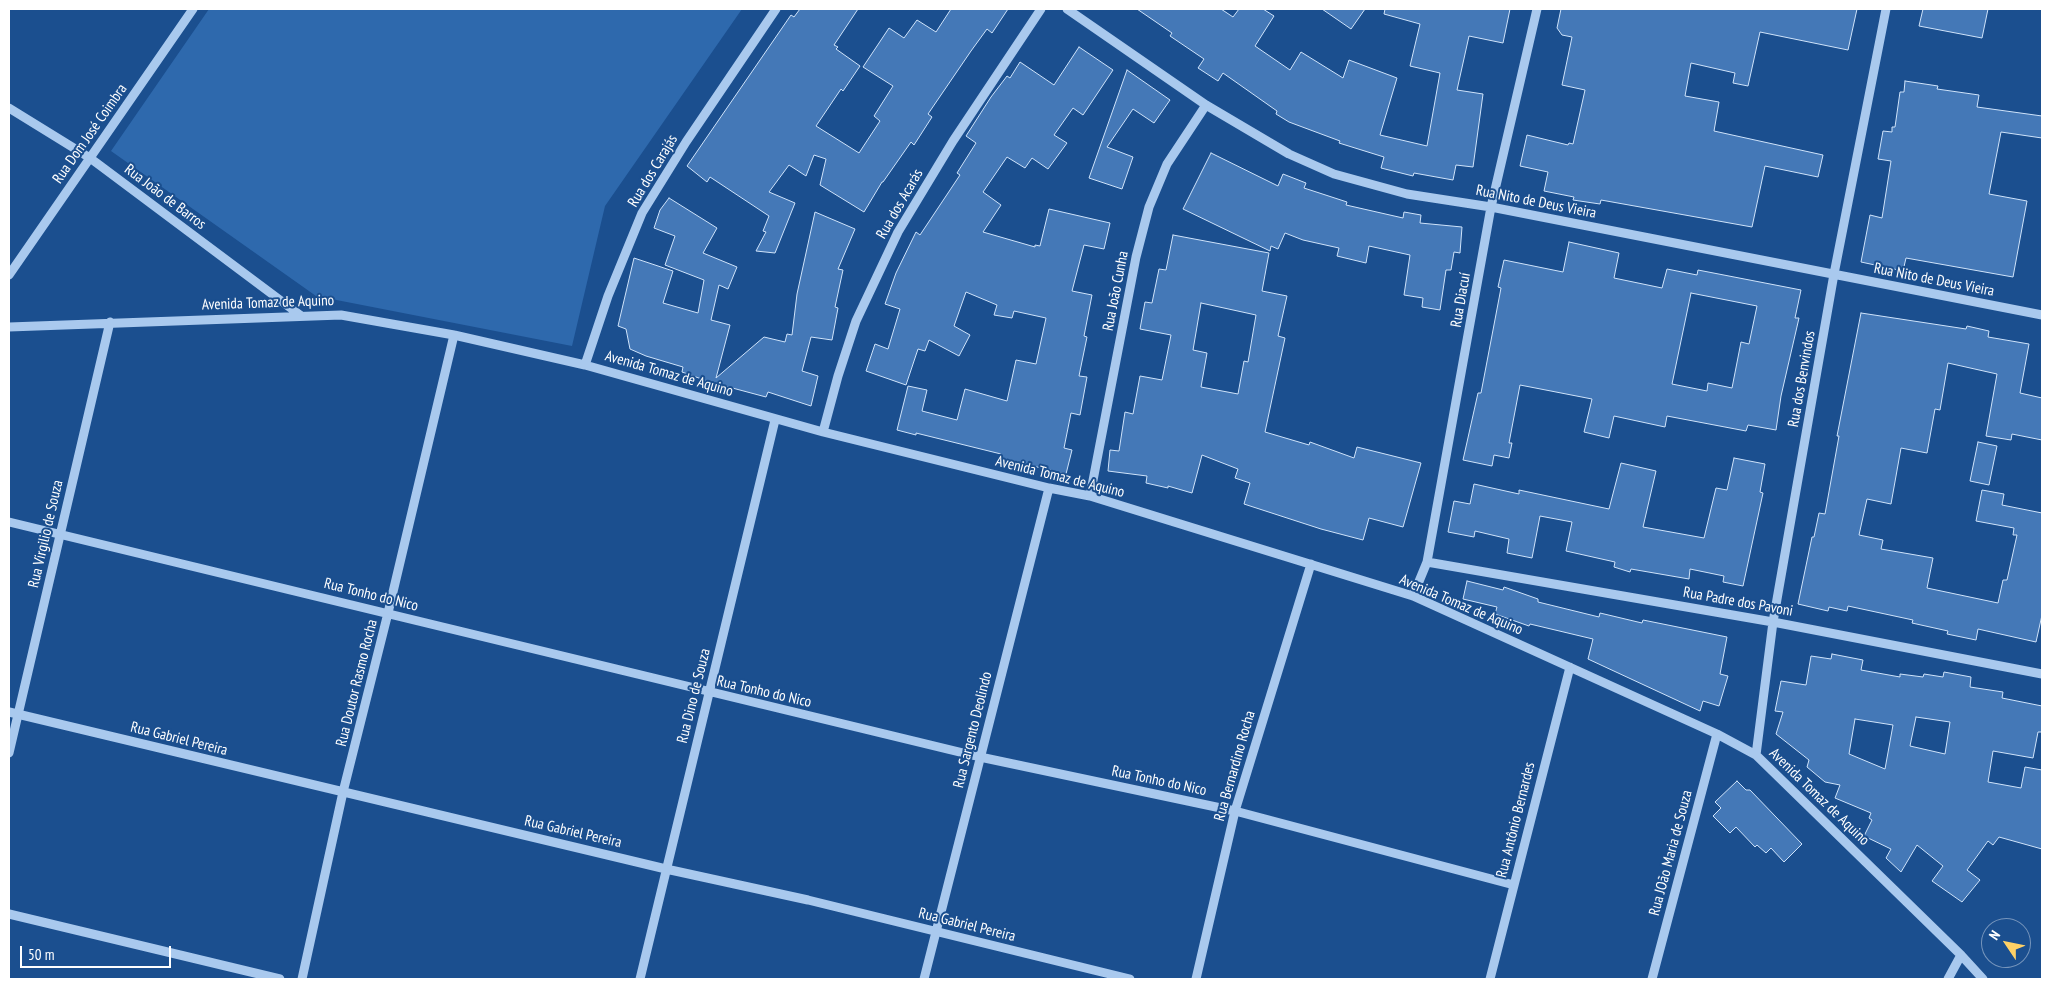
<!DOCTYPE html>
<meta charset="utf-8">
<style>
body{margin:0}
#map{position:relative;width:2051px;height:988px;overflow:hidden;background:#1b4f8f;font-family:"PT Sans Narrow",sans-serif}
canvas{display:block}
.frame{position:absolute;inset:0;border:10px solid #fff;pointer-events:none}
.north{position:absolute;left:1981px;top:918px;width:50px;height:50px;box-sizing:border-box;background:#1b4f8f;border:1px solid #7695bc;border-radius:50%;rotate:304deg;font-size:14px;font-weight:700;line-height:20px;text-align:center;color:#fff}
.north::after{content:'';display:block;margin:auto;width:18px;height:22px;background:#ffd166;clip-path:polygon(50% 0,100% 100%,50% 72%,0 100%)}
.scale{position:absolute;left:20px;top:946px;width:151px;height:22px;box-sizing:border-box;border:2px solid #fff;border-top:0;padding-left:6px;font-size:15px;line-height:18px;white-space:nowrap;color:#fff;-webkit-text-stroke:4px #1b4f8f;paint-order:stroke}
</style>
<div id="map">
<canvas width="2051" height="988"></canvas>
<div class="frame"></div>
<div class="north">N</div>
<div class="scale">50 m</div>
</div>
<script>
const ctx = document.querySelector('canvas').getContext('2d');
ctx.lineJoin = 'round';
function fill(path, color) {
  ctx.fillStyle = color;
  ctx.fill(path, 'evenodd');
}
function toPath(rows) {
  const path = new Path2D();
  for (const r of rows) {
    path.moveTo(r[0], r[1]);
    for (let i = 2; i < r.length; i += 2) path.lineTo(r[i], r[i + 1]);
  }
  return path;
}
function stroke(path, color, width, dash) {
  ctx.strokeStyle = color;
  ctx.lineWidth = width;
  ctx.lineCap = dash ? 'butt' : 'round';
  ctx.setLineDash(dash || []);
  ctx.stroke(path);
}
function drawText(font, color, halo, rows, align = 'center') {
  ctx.font = font + ' "PT Sans Narrow",sans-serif';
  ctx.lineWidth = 4;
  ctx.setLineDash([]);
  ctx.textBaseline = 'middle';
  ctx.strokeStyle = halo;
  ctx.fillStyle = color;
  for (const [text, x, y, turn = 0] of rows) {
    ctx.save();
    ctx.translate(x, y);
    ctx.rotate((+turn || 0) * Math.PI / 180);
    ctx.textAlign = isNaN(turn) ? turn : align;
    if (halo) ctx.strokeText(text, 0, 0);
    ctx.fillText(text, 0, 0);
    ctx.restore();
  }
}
fill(toPath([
 [209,9,742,9,605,206,572,346,316,296,111,151]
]), '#2e69ad');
const building = toPath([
 [800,9,858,9,834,45,838,47,836,49,860,66,843,91,841,89,816,126,859,153,880,121,874,116,893,86,863,67,889,28,904,38,917,20,936,32,951,9,1008,9,992,33,987,29,971,51,928,114,932,117,914,145,911,142,883,182,882,182,864,212,820,185,826,159,814,155,806,176,789,165,769,192,795,203,775,253,756,251,766,232,763,231,769,216,710,177,707,182,687,166,791,15,794,17,800,9],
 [1137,9,1221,9,1233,17,1239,9,1263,9,1274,16,1255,46,1290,70,1301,52,1343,78,1349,60,1397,78,1380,135,1427,146,1440,73,1410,66,1420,24,1384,14,1385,9,1510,9,1503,43,1469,36,1457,90,1483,94,1473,167,1456,165,1453,180,1414,173,1413,176,1381,168,1384,157,1339,143,1340,141,1289,122,1276,114,1277,111,1223,73,1218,81,1198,68,1204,59,1170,36,1172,33,1137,9],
 [1322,9,1365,9,1351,29,1322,9],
 [1561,9,1857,9,1848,50,1760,32,1748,86,1733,83,1735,73,1691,63,1685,96,1719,102,1714,131,1823,155,1818,177,1765,166,1752,227,1601,200,1600,204,1573,200,1574,197,1544,191,1548,172,1520,166,1527,135,1568,145,1569,143,1573,144,1585,90,1562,85,1572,37,1562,35,1557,28,1561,9],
 [1923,9,1988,9,1982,38,1919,26,1923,9],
 [1079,47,1113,70,1083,115,1073,108,1054,135,1067,143,1048,169,1032,158,1025,168,1007,157,983,192,1001,205,983,232,1035,247,1035,245,1040,246,1049,209,1110,223,1104,249,1084,245,1072,291,1092,295,1084,336,1087,337,1079,376,1087,377,1080,415,1071,413,1064,448,1072,450,1066,474,1000,458,1001,454,916,433,916,435,897,430,908,386,927,390,922,411,957,420,965,389,1007,401,1016,360,1036,364,1046,318,1014,311,1012,318,994,315,997,305,966,292,954,326,970,335,959,356,929,340,925,351,918,349,906,385,866,371,875,344,888,349,900,309,885,304,896,273,916,232,920,235,960,175,957,173,976,143,966,136,991,97,1007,76,1010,78,1020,62,1054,85,1079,47],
 [1127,70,1170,100,1154,123,1133,109,1107,147,1133,157,1122,189,1089,178,1127,70],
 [1905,81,1938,86,1937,89,1979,95,1977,107,2042,116,2042,138,2001,132,1989,194,2027,201,2013,277,1906,258,1903,271,1861,262,1870,215,1882,218,1891,161,1878,159,1883,131,1892,132,1892,127,1895,127,1900,92,1904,92,1905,81],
 [1211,153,1278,186,1283,174,1306,183,1304,188,1347,202,1346,205,1403,218,1404,212,1421,215,1420,223,1462,227,1460,253,1454,252,1451,270,1446,270,1440,310,1422,307,1423,298,1404,295,1410,255,1369,246,1366,263,1337,256,1339,248,1303,240,1285,233,1278,249,1271,246,1270,251,1183,209,1211,153],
 [669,198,717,228,703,253,737,267,728,289,719,285,711,320,730,325,716,378,764,337,785,342,787,334,792,335,797,294,815,212,855,229,838,269,843,270,835,307,838,308,832,340,811,337,802,371,818,376,811,406,768,392,766,397,710,382,682,372,683,367,646,356,630,349,626,329,618,326,634,258,673,271,663,303,698,313,704,280,665,265,675,236,654,228,660,210,669,198],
 [1173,235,1269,253,1262,291,1287,296,1278,336,1285,338,1265,432,1309,445,1310,442,1354,458,1357,447,1421,463,1403,527,1369,518,1363,540,1321,529,1244,504,1250,483,1235,478,1238,469,1202,455,1192,493,1168,486,1168,488,1146,483,1147,476,1108,471,1110,450,1119,451,1125,412,1133,414,1140,376,1162,380,1171,335,1140,329,1145,302,1152,303,1159,269,1166,270,1173,235],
 [1201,303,1256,315,1248,362,1244,361,1238,394,1201,387,1207,353,1193,350,1201,303],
 [1569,242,1619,253,1614,278,1662,288,1667,269,1697,275,1698,270,1801,290,1795,318,1799,318,1781,396,1776,430,1748,425,1746,431,1667,416,1665,427,1614,416,1609,438,1584,432,1592,399,1520,385,1509,443,1512,443,1509,458,1494,455,1492,466,1463,460,1478,393,1481,393,1501,288,1498,287,1504,260,1563,272,1569,242],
 [1691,293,1757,306,1749,344,1741,342,1732,388,1708,383,1707,391,1672,384,1691,293],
 [1861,313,1966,329,1967,326,1989,331,1988,337,2029,344,2020,393,2042,398,2042,440,2012,434,2011,440,1986,436,1997,374,1948,363,1940,410,1935,409,1927,453,1901,448,1891,504,1867,499,1859,535,1883,540,1881,549,1933,558,1927,588,1998,603,2003,580,2007,580,2017,535,2013,535,2014,528,1976,521,1982,490,2004,494,2002,505,2042,513,2042,615,2036,642,1978,629,1976,640,1947,634,1948,631,1912,623,1913,620,1848,606,1847,611,1829,607,1828,611,1798,604,1812,537,1814,537,1819,513,1825,514,1839,436,1837,436,1861,313],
 [1978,442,1997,446,1989,485,1970,481,1978,442],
 [1734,458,1765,464,1760,492,1763,493,1743,586,1723,582,1724,576,1690,569,1689,579,1631,569,1630,572,1614,567,1615,562,1566,551,1572,522,1540,516,1532,558,1507,553,1509,539,1475,531,1474,537,1448,532,1454,501,1470,504,1474,484,1519,494,1519,490,1609,509,1621,463,1656,471,1643,527,1704,538,1716,488,1727,490,1734,458],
 [1467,581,1503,590,1504,587,1538,599,1538,602,1599,617,1600,613,1642,623,1643,620,1727,637,1720,674,1728,676,1719,706,1703,701,1700,711,1588,659,1593,639,1530,624,1529,626,1495,614,1497,607,1463,599,1467,581],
 [1832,654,1863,660,1861,670,1900,677,1900,674,1923,677,1924,674,1943,677,1944,672,1971,677,1970,687,2003,692,2002,698,2042,706,2042,732,2038,732,2033,758,1993,751,1988,782,2021,788,2025,767,2042,770,2042,849,1999,837,1993,845,1988,841,1967,870,1980,880,1962,902,1932,881,1943,866,1917,845,1901,872,1886,858,1891,849,1864,836,1872,820,1869,818,1871,813,1835,798,1840,785,1825,782,1807,767,1809,760,1776,734,1783,712,1775,711,1781,681,1806,685,1811,656,1831,659,1832,654],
 [1916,717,1950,722,1945,754,1910,746,1916,717],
 [1855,719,1893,725,1885,769,1849,754,1855,719],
 [1737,781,1746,790,1750,790,1802,844,1784,862,1771,848,1766,853,1757,845,1755,847,1736,827,1730,833,1713,816,1721,808,1715,802,1737,781]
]);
fill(building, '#4478b7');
stroke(building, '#cfe3fa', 1);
stroke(toPath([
 [1067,9,1206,105,1289,154,1334,174,1407,194,1491,207,2042,315],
 [9,108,90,158,300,315],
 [9,275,193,9],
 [9,327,341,315,454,335,585,365,823,432,1049,488,1090,496,1413,596,1717,734,1756,755,1961,955,1983,979],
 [585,365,608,296,642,213,686,142,776,9],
 [823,432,838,376,856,321,898,232,953,141,1041,9],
 [1090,496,1136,257,1149,207,1167,164,1206,105],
 [9,522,980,757,1235,811,1514,885],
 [1427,562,1773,622,2042,674],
 [1413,596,1427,562,1491,207,1537,9],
 [9,712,666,869,808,900,1130,979],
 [9,753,110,322],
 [1756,755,1773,622,1834,274,1886,9],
 [9,914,280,979],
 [302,979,343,792,388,613,454,335],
 [640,979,775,420],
 [924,979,1049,488],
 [1196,979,1235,811,1311,564],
 [1490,979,1570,667],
 [1652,979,1717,734],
 [1948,979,1961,955]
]), '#a9c9ee', 9);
drawText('15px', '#fff', '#1b4f8f', [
 ["Rua Dom José Coimbra",90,134,-55],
 ["Rua dos Carajás",653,171,-59],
 ["Rua João de Barros",165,197,37],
 ["Rua Nito de Deus Vieira",1536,202,11],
 ["Rua dos Acarás",900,204,-60],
 ["Rua Nito de Deus Vieira",1934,280,11],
 ["Rua João Cunha",1116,291,-79],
 ["Rua Diacuí",1461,300,-80],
 ["Avenida Tomaz de Aquino",268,303,-2],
 ["Avenida Tomaz de Aquino",669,374,16],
 ["Rua dos Benvindos",1802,379,-80],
 ["Avenida Tomaz de Aquino",1060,477,14],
 ["Rua Virgilio de Souza",46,534,-77],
 ["Rua Tonho do Nico",371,595,14],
 ["Rua Padre dos Pavoni",1738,602,10],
 ["Avenida Tomaz de Aquino",1461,605,23],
 ["Rua Doutor Rasmo Rocha",357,683,-76],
 ["Rua Tonho do Nico",764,692,13],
 ["Rua Dino de Souza",694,696,-76],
 ["Rua Sargento Deolindo",973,730,-76],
 ["Rua Gabriel Pereira",179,739,14],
 ["Rua Bernardino Rocha",1235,766,-74],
 ["Rua Tonho do Nico",1159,781,12],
 ["Avenida Tomaz de Aquino",1819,797,44],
 ["Rua Antônio Bernardes",1516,820,-76],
 ["Rua Gabriel Pereira",573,832,13],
 ["Rua JOão Maria de Souza",1671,853,-75],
 ["Rua Gabriel Pereira",967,925,14]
]);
</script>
